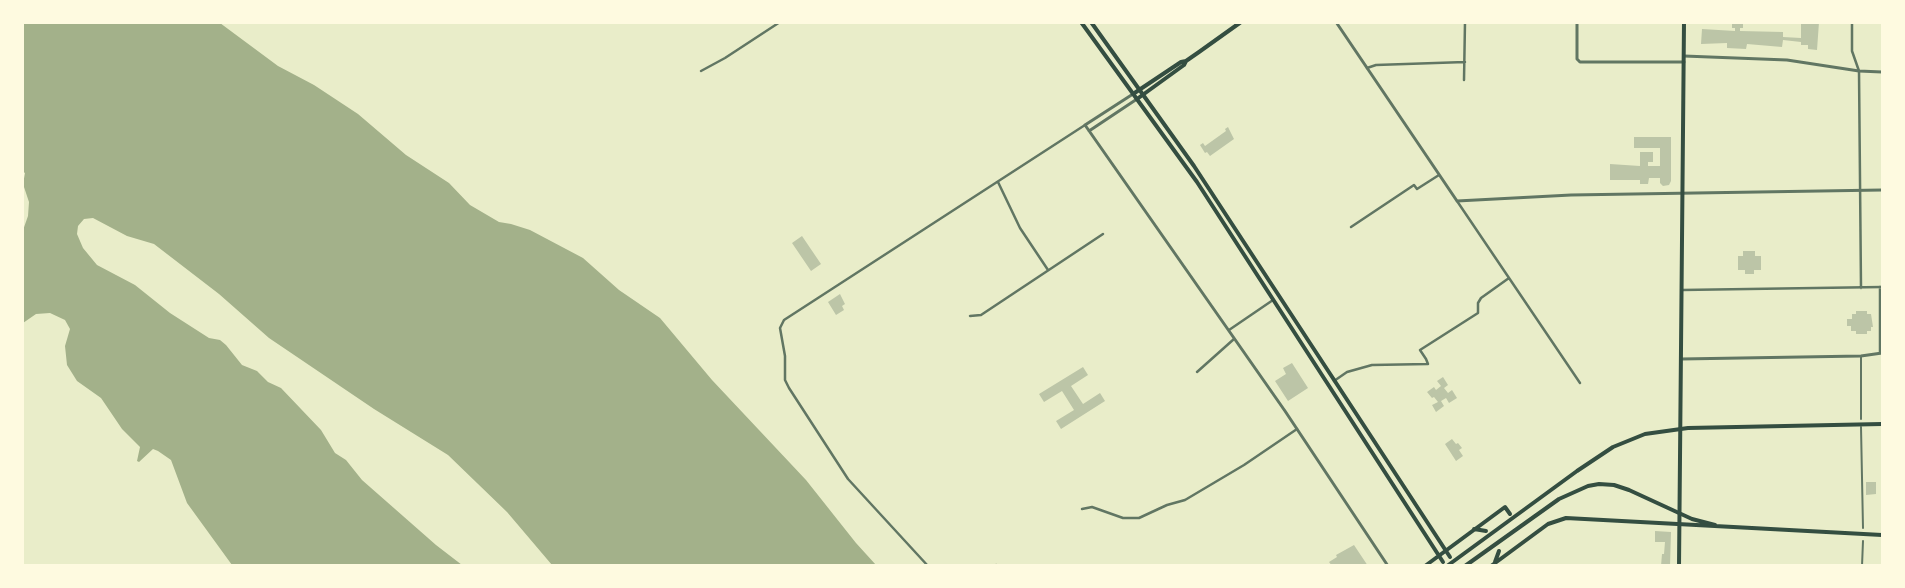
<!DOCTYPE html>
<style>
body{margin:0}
#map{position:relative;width:1905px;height:588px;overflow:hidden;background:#e9edc9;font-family:"DM Sans",sans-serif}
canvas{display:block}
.frame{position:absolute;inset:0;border:24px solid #fefae0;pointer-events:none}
</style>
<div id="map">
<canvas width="1905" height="588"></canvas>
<div class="frame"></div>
</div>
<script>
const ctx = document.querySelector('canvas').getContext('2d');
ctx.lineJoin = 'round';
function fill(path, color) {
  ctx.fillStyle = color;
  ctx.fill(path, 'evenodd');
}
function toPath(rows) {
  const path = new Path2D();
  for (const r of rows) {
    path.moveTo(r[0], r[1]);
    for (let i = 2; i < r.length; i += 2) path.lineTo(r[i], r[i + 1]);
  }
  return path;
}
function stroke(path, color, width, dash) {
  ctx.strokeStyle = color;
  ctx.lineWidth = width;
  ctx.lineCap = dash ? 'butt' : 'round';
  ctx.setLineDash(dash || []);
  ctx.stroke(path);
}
fill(toPath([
 [23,22,220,23,278,66,314,85,358,114,406,155,449,183,470,205,499,222,511,224,530,230,583,258,619,290,660,318,712,380,806,480,856,543,876,565,552,565,507,512,448,455,374,409,269,338,219,294,154,244,127,236,93,218,84,219,78,226,77,234,83,248,97,265,135,285,170,313,209,338,220,340,226,345,242,365,257,371,268,382,281,388,321,430,335,453,346,460,362,480,436,545,462,565,232,565,187,503,171,460,158,451,153,449,139,462,137,461,140,447,122,429,101,398,77,381,67,365,65,346,70,329,65,320,50,313,36,314,23,323,22,233,28,216,29,202,23,184,25,173,22,171]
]), '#a3b18a');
fill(toPath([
 [1732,22,1743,22,1743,28,1740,28,1740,31,1783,32,1783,37,1801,38,1801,22,1819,22,1817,50,1808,49,1808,45,1801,45,1801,42,1783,40,1782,47,1747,44,1746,49,1727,48,1727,43,1701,44,1702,29,1735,31,1735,28,1732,28],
 [1228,127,1234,139,1210,156,1207,152,1205,153,1200,145,1203,143,1205,146,1226,131,1225,129],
 [1634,137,1671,137,1671,181,1669,185,1663,186,1660,183,1660,178,1649,178,1648,184,1640,184,1640,180,1610,180,1610,164,1640,166,1640,152,1653,152,1653,162,1648,162,1648,166,1660,166,1660,148,1634,148],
 [802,236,821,264,811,271,792,243],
 [1743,251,1755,251,1755,256,1761,256,1761,270,1754,270,1754,274,1745,274,1745,270,1738,270,1738,256,1743,256],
 [840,294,845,304,842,306,844,310,836,315,828,302],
 [1856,311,1867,311,1867,314,1871,314,1873,327,1871,327,1871,331,1867,331,1867,334,1856,334,1856,331,1851,331,1851,326,1847,326,1847,319,1852,319,1852,314,1856,314],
 [1292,363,1308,388,1288,401,1275,381,1286,374,1283,368],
 [1083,367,1088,375,1071,386,1083,404,1100,393,1105,401,1061,429,1056,421,1074,410,1062,391,1044,402,1039,394],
 [1443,377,1448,385,1444,388,1448,393,1452,390,1457,398,1449,403,1446,398,1441,401,1444,406,1436,412,1432,405,1438,402,1434,397,1432,398,1427,392,1434,387,1436,390,1441,386,1437,381],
 [1452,439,1456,444,1458,443,1462,448,1459,450,1463,456,1456,461,1445,444],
 [1866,482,1876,482,1876,494,1866,495],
 [1655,531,1671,532,1670,566,1661,566,1662,554,1664,554,1665,542,1655,542],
 [1354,545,1368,566,1332,566,1329,562,1337,557,1336,555]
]), '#bcc5a7');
stroke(toPath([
 [1861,356,1861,419],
 [1861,427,1863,528],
 [1862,566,1863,541]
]), '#617663', 2);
stroke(toPath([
 [1852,22,1852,51,1859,71,1861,288],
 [1367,68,1376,65,1465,62],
 [701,71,725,58,780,22],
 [1464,80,1465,22],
 [998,182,1020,228,1048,270],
 [1457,201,1580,383],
 [1351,227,1414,185,1417,189,1439,175],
 [1682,290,1882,287],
 [970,316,981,315,1103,234],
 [1229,330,1273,300],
 [1880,353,1880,287],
 [1197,372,1234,339],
 [1334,381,1347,372,1372,365,1428,364,1426,359,1420,350,1478,313,1478,303,1481,298,1509,278],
 [1082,509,1092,507,1123,518,1139,518,1167,505,1185,500,1244,465,1297,429],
 [928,566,848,479,789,388,785,380,785,356,780,328,784,320,1085,125],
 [994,566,996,565]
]), '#617663', 2.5);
stroke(toPath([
 [1336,22,1457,201,1571,195,1882,190],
 [1577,22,1577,59,1580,62,1684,62],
 [1684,56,1787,60,1859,71,1882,72],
 [1133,94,1085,125,1285,411,1388,566],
 [1089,131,1137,99],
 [1681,359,1861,356,1882,353]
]), '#617663', 3);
stroke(toPath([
 [1133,94,1181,62,1186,61],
 [1137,99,1184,65,1186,61,1199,52,1241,22],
 [1679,566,1684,22]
]), '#344e41', 4);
stroke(toPath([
 [1081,22,1197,182,1443,562],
 [1091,22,1194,166,1450,557],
 [1474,529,1486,531],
 [1495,562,1499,551],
 [1425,566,1505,507,1510,514],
 [1447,566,1577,471,1613,447,1645,434,1688,428,1882,424],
 [1465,566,1559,499,1588,486,1599,484,1614,485,1629,490,1692,519,1715,525],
 [1491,566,1548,524,1566,518,1882,535]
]), '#344e41', 4);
</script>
